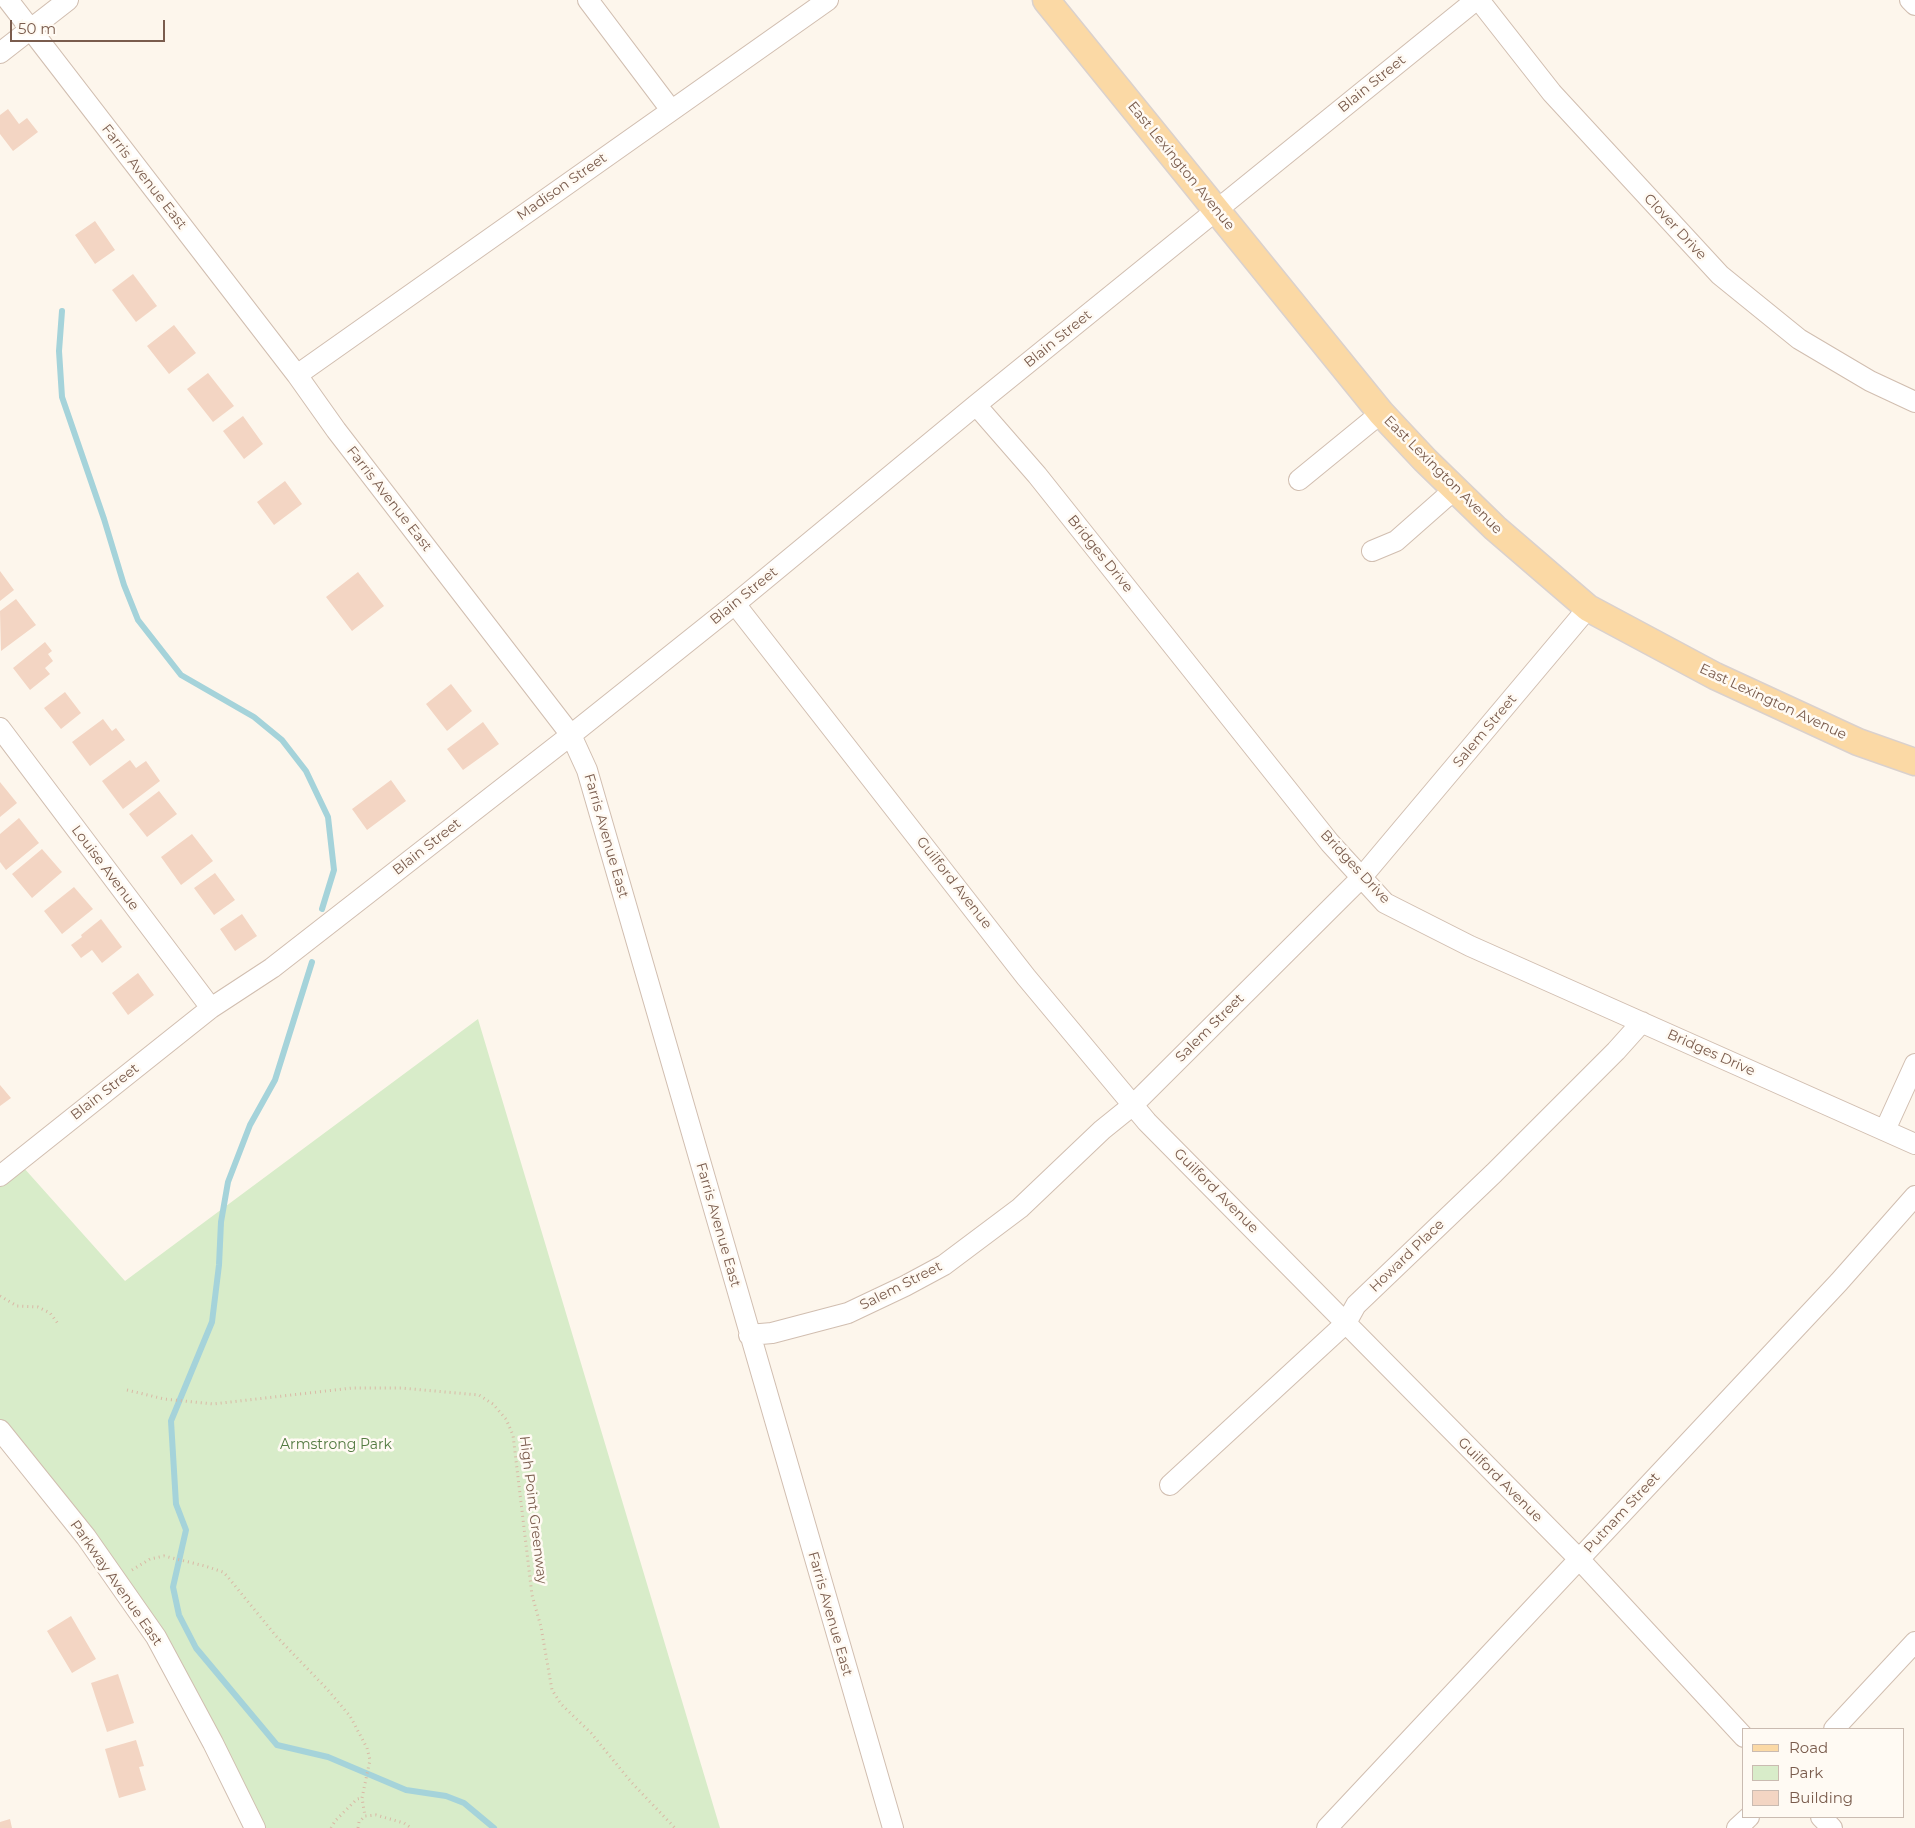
<!DOCTYPE html>
<style>
body{margin:0}
#map{position:relative;width:1915px;height:1828px;overflow:hidden;background:#fdf6ec;font-family:Montserrat,sans-serif}
canvas{display:block}
.legend{position:absolute;left:1742px;top:1728px;width:162px;height:90px;box-sizing:border-box;background:#fffaf3;border:1px solid #cabbb1;margin:0;padding:6px 9px;list-style:none;font-size:15px;color:#7a5c4d}
.legend li{display:flex;align-items:center;gap:10px;height:25px}
.legend b{width:25px;border:1px solid #cabbb1}
.scale{position:absolute;left:10px;top:20px;width:155px;height:22px;box-sizing:border-box;border:2px solid #7a5c4d;border-top:0;padding-left:6px;font-size:15px;line-height:18px;white-space:nowrap;color:#7a5c4d;-webkit-text-stroke:4px #fffaf3;paint-order:stroke}
</style>
<div id="map">
<canvas width="1915" height="1828"></canvas>
<ul class="legend">
<li><b style="height:6px;background:#fbd9a5"></b>Road</li>
<li><b style="height:14px;background:#d8ecc9"></b>Park</li>
<li><b style="height:14px;background:#f3d5c3"></b>Building</li>
</ul>
<div class="scale">50 m</div>
</div>
<script>
const ctx = document.querySelector('canvas').getContext('2d');
ctx.lineJoin = 'round';
function fill(path, color) {
  ctx.fillStyle = color;
  ctx.fill(path, 'evenodd');
}
function toPath(rows) {
  const path = new Path2D();
  for (const r of rows) {
    path.moveTo(r[0], r[1]);
    for (let i = 2; i < r.length; i += 2) path.lineTo(r[i], r[i + 1]);
  }
  return path;
}
function stroke(path, color, width, dash) {
  ctx.strokeStyle = color;
  ctx.lineWidth = width;
  ctx.lineCap = dash ? 'butt' : 'round';
  ctx.setLineDash(dash || []);
  ctx.stroke(path);
}
function drawText(font, color, halo, rows, align = 'center') {
  ctx.font = font + ' Montserrat,sans-serif';
  ctx.lineWidth = 5;
  ctx.setLineDash([]);
  ctx.textBaseline = 'middle';
  ctx.strokeStyle = halo;
  ctx.fillStyle = color;
  for (const [text, x, y, turn = 0] of rows) {
    ctx.save();
    ctx.translate(x, y);
    ctx.rotate((+turn || 0) * Math.PI / 180);
    ctx.textAlign = isNaN(turn) ? turn : align;
    if (halo) ctx.strokeText(text, 0, 0);
    ctx.fillText(text, 0, 0);
    ctx.restore();
  }
}
fill(toPath([
 [478,1019,720,1828,255,1828,156,1637,0,1434,0,1172,15,1158,125,1281]
]), '#d8ecc9');
stroke(toPath([
 [62,311,59,351,62,397,104,519,124,585,138,620,181,675,254,717,282,740,306,771,328,817,334,870,322,909],
 [312,962,275,1080,250,1125,228,1182,221,1222,219,1265,212,1322,171,1421,176,1504,186,1530,173,1587,179,1615,196,1648,277,1745,328,1757,406,1790,446,1796,464,1803,494,1828]
]), '#a5d3da', 6);
fill(toPath([
 [8,109,19,124,27,118,38,132,13,151,0,134,0,115],
 [95,221,115,250,95,264,75,235],
 [133,274,157,306,136,322,112,290],
 [174,325,196,353,169,374,147,346],
 [208,373,234,406,213,422,187,389],
 [243,416,263,444,244,459,223,431],
 [285,481,302,504,274,525,257,502],
 [0,571,14,590,0,601],
 [358,572,384,606,352,631,326,597],
 [16,599,36,625,1,651,0,611],
 [45,642,52,651,48,654,53,661,45,668,50,674,30,690,13,668],
 [451,684,472,711,447,731,426,704],
 [65,692,81,713,61,729,44,708],
 [103,719,112,731,116,728,125,740,90,766,72,742],
 [483,722,499,744,463,770,447,749],
 [130,760,136,768,146,761,160,781,123,809,102,781],
 [391,780,406,801,367,830,352,809],
 [0,782,17,803,0,817],
 [159,791,177,814,147,837,129,814],
 [19,818,39,843,6,870,0,862,0,834],
 [192,834,213,861,181,885,161,857],
 [42,849,62,872,32,898,12,874],
 [215,873,235,900,214,915,194,888],
 [74,887,93,909,62,934,44,911],
 [242,914,257,936,235,951,220,929],
 [101,919,122,947,102,963,92,950,81,958,71,945,82,937,81,935],
 [138,973,154,995,128,1015,112,993],
 [0,1085,11,1098,0,1106],
 [71,1616,96,1659,72,1673,47,1631],
 [118,1674,134,1723,107,1732,91,1683],
 [136,1740,144,1766,139,1767,146,1790,119,1798,105,1749],
 [10,1819,12,1828,0,1828,0,1822]
]), '#f3d5c3');
const minor = toPath([
 [8,0,297,375,336,430,571,735,587,770,893,1828],
 [588,0,671,110],
 [1479,0,1552,93,1720,275,1799,339,1870,381,1915,402],
 [1910,0,1915,5],
 [0,53,68,0],
 [297,375,828,0],
 [976,405,1037,475,1330,843,1385,903,1470,946,1915,1144],
 [1299,480,1381,413],
 [1372,551,1396,541,1455,489],
 [735,604,1026,977,1147,1122,1579,1559,1744,1737],
 [0,728,211,1008],
 [1885,1130,1915,1064],
 [0,1176,211,1008,272,968,571,735,735,604,976,405,1476,0],
 [749,1335,772,1333,848,1313,905,1286,944,1265,1020,1208,1102,1130,1133,1105,1361,878,1588,608],
 [0,1430,86,1537,156,1637,213,1743,255,1828],
 [1170,1485,1346,1323,1356,1305,1494,1173,1616,1051,1642,1022],
 [1834,1729,1915,1642],
 [1821,1817,1832,1828],
 [1327,1828,1839,1282,1915,1196],
 [1737,1828,1749,1817]
]);
const major = toPath([
 [1046,0,1381,413,1425,460,1495,528,1588,608,1715,676,1858,742,1915,762]
]);
stroke(minor, '#d1beb0', 22);
stroke(major, '#dad1cd', 29);
stroke(toPath([
 [0,1296,17,1306,38,1307,50,1313,59,1325],
 [127,1390,164,1399,213,1404,352,1388,401,1388,479,1395,493,1404,506,1419,513,1435,532,1595,541,1627,552,1690,561,1704,591,1733,632,1783,675,1828],
 [132,1570,150,1559,164,1556,205,1566,223,1572,227,1576,276,1636,327,1689,350,1716,367,1748,370,1760,362,1798,365,1816],
 [331,1828,335,1821,357,1799,362,1798],
 [358,1828,359,1822,365,1816,376,1815,404,1823,411,1828]
]), '#d9b8a5', 3, [1, 4]);
stroke(minor, '#fff', 20);
stroke(major, '#fbd9a5', 26);
drawText('14px', '#7a5c4d', '#fffaf3', [
 ["Blain Street",1372,84,-39],
 ["East Lexington Avenue",1181,166,51],
 ["Farris Avenue East",144,177,52],
 ["Madison Street",562,187,-35],
 ["Clover Drive",1675,227,47],
 ["Blain Street",1058,339,-39],
 ["East Lexington Avenue",1443,475,45],
 ["Farris Avenue East",389,499,52],
 ["Bridges Drive",1100,554,51],
 ["Blain Street",744,596,-39],
 ["East Lexington Avenue",1773,702,25],
 ["Salem Street",1485,731,-50],
 ["Farris Avenue East",606,836,74],
 ["Blain Street",427,847,-38],
 ["Bridges Drive",1355,867,47],
 ["Louise Avenue",105,868,53],
 ["Guilford Avenue",954,883,52],
 ["Salem Street",1210,1028,-45],
 ["Bridges Drive",1711,1053,24],
 ["Blain Street",105,1092,-38],
 ["Guilford Avenue",1216,1191,45],
 ["Farris Avenue East",718,1225,74],
 ["Howard Place",1407,1256,-44],
 ["Salem Street",901,1286,-27],
 ["Guilford Avenue",1500,1480,45],
 ["High Point Greenway",533,1510,83],
 ["Putnam Street",1622,1513,-47],
 ["Parkway Avenue East",116,1583,55],
 ["Farris Avenue East",830,1614,74]
]);
drawText('14px', '#537a41', '#fffaf3', [
 ["Armstrong Park",336,1445]
]);
</script>
